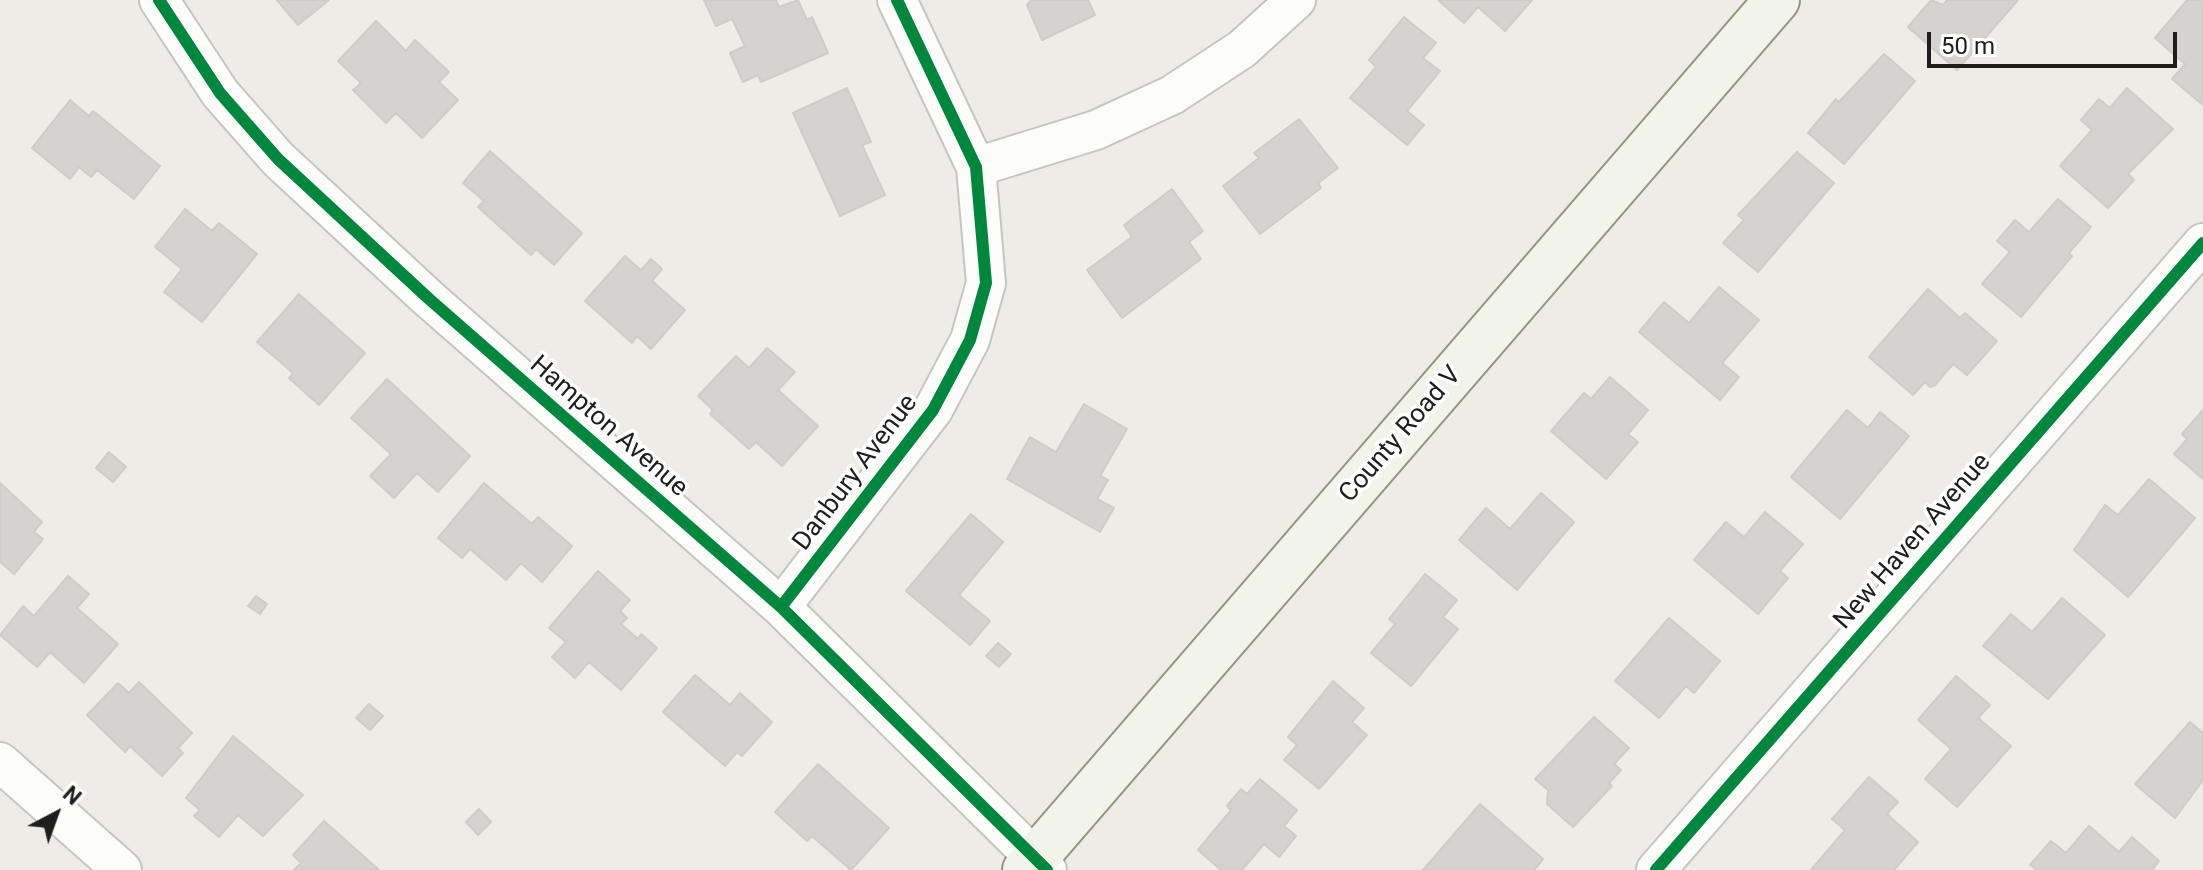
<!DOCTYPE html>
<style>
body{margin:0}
#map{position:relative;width:2203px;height:870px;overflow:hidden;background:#edece6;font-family:Roboto,sans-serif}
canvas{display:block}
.north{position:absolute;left:16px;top:774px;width:80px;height:80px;-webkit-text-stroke:6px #fff;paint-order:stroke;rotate:41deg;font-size:22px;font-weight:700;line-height:32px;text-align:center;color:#1e1e1e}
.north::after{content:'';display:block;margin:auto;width:28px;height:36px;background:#1e1e1e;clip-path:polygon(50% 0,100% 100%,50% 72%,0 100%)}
.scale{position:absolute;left:1927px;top:32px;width:250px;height:36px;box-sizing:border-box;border:4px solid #1e1e1e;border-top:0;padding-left:10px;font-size:24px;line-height:28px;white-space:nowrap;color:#1e1e1e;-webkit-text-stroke:6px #fff;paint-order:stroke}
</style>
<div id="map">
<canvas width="2203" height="870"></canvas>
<div class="north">N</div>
<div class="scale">50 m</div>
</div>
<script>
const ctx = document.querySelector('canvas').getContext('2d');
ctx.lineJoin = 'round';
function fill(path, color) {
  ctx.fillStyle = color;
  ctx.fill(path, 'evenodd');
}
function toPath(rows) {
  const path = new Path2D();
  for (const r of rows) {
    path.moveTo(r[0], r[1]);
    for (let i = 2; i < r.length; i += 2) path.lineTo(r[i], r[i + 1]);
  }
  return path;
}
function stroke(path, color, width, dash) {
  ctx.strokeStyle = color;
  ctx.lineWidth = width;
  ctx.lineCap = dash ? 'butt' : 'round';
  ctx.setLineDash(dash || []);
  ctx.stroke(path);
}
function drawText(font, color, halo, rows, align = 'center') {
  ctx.font = font + ' Roboto,sans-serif';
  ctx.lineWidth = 7;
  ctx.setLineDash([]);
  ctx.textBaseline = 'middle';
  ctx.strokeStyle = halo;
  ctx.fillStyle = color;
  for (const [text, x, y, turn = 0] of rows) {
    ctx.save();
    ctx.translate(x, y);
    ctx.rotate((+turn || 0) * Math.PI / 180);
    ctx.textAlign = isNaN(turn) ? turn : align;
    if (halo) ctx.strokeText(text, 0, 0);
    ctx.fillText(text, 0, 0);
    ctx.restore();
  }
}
const building = toPath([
 [277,0,329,0,298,25,277,0],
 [704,0,776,0,779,7,798,0,807,20,812,17,828,53,761,82,758,75,743,82,730,53,745,46,732,19,716,26,704,0],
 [1031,0,1088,0,1095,15,1042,40,1027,5,1031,0],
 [1438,0,1532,0,1505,31,1478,7,1464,23,1438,0],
 [1931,0,1943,5,1947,0,2018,0,1957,70,1908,27,1931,0],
 [2187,0,2203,0,2203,105,2172,79,2185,64,2155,38,2187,0],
 [1404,17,1436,43,1423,58,1440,71,1407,111,1424,125,1407,145,1350,98,1376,67,1369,60,1404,17],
 [376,21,406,51,415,40,449,72,439,82,458,100,422,138,396,113,386,123,353,90,361,83,338,61,376,21],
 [1884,54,1915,81,1844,164,1808,133,1836,99,1839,102,1884,54],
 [847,88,871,142,862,145,885,195,840,216,793,113,847,88],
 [2127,88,2173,129,2128,174,2134,180,2108,208,2060,166,2092,130,2081,120,2099,99,2110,108,2127,88],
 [70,100,89,116,93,111,160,166,134,199,97,170,91,177,79,167,70,179,32,148,70,100],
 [1299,119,1338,168,1318,183,1321,188,1260,234,1223,186,1259,158,1254,153,1299,119],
 [490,151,582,233,554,265,536,249,531,255,478,207,484,201,463,183,490,151],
 [1797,152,1834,183,1758,272,1723,243,1744,220,1738,215,1797,152],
 [1172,189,1203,231,1189,242,1201,259,1122,318,1087,270,1132,237,1124,225,1172,189],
 [2058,199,2091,227,2069,253,2072,256,2021,317,1982,284,2010,252,1997,241,2015,220,2029,232,2058,199],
 [185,209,212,231,219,223,257,254,202,322,164,292,182,269,155,247,185,209],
 [625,256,641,270,651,259,662,269,652,281,685,310,651,349,637,336,632,343,585,301,625,256],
 [1719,287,1759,320,1722,363,1739,377,1720,400,1639,332,1664,302,1689,323,1719,287],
 [1928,289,1960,318,1965,313,1997,341,1967,375,1953,364,1935,385,1930,387,1925,382,1913,395,1869,357,1928,289],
 [299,294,365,353,319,405,289,378,293,373,257,342,299,294],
 [767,348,795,372,778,390,818,426,782,466,756,442,749,449,710,414,713,410,698,396,736,356,749,368,767,348],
 [1610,377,1648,410,1628,434,1638,442,1606,479,1551,431,1584,393,1591,399,1610,377],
 [387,379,470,456,438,492,417,473,394,498,370,476,391,454,351,418,387,379],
 [1084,404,1127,429,1100,476,1108,480,1097,499,1114,508,1100,532,1007,479,1030,437,1056,452,1084,404],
 [1847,410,1868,428,1880,412,1909,436,1840,519,1791,477,1847,410],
 [2203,410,2203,479,2174,454,2187,439,2182,434,2203,410],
 [109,452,126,467,113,482,96,468,109,452],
 [2149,479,2195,518,2128,597,2074,550,2105,505,2118,515,2149,479],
 [0,483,42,522,34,532,43,539,14,574,0,562,0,483],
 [484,483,532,524,538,517,572,546,542,582,521,563,506,580,470,549,462,558,438,538,484,483],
 [1541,493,1574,522,1517,590,1459,540,1486,508,1510,529,1541,493],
 [1765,512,1803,544,1780,571,1788,578,1758,614,1694,560,1726,522,1744,537,1765,512],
 [971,514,1003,542,959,595,990,621,970,645,906,591,971,514],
 [598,571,630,600,620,611,627,618,621,624,638,639,641,634,657,648,621,690,589,662,575,678,552,657,566,642,549,628,598,571],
 [1425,574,1457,600,1443,617,1458,629,1411,686,1371,653,1395,624,1389,619,1425,574],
 [68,576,89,594,77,608,118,644,84,683,50,652,37,667,0,635,23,606,34,616,68,576],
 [256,596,267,604,260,614,248,606,256,596],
 [2062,598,2105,635,2048,699,1983,646,2011,614,2032,632,2062,598],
 [1669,618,1720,661,1694,693,1686,686,1659,718,1615,681,1669,618],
 [998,643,1011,654,999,667,986,656,998,643],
 [695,675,730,705,740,693,772,722,742,756,737,752,725,766,663,712,695,675],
 [1956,676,1990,705,1978,718,2011,746,1957,807,1925,779,1951,749,1918,720,1956,676],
 [1333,681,1364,708,1352,722,1367,735,1319,789,1284,760,1297,745,1288,737,1333,681],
 [139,682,192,733,178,748,183,753,162,776,130,746,125,752,87,715,118,683,129,693,139,682],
 [369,704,383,716,370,730,356,718,369,704],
 [1594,717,1629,748,1614,764,1621,770,1609,783,1612,786,1573,827,1547,804,1548,790,1535,779,1594,717],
 [2190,722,2203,733,2203,780,2175,818,2135,784,2190,722],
 [233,736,303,795,263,836,238,815,219,837,194,816,200,810,186,798,233,736],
 [818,764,889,828,851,870,812,836,807,841,775,812,818,764],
 [1869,777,1898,802,1887,814,1918,842,1894,870,1811,870,1845,830,1832,819,1869,777],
 [1260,779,1297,810,1284,826,1296,836,1279,857,1264,844,1242,870,1221,870,1198,850,1231,810,1227,806,1241,789,1247,794,1260,779],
 [1480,804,1543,859,1534,870,1423,870,1480,804],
 [479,809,491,822,478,835,466,822,479,809],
 [324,821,379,870,294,870,301,863,293,855,324,821],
 [2089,826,2119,852,2132,837,2159,861,2152,870,2037,870,2030,865,2051,841,2066,853,2089,826]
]);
fill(building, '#d5d3cf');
stroke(building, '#d0cdc7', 2);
const street = toPath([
 [159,0,220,93,278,159,428,298,781,607,1047,870],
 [976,167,1096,130,1172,95,1242,49,1296,0],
 [781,607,933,410,970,340,986,283,976,167,897,0],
 [0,762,122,870],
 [1656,870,2203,243]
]);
const secondary = toPath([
 [1025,870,1777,0]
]);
stroke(street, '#c5c5c2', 42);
stroke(secondary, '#92977e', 48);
stroke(street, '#fcfcfb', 38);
stroke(secondary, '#f2f4e9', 44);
stroke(toPath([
 [159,0,220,93,278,159,428,298,781,607,1047,870],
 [781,607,933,410,970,340,986,283,976,167,897,0],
 [1656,870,2203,243]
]), '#00873e', 12);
drawText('26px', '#1e1e1e', '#fff', [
 ["Hampton Avenue",608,427,41],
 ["County Road V",1401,435,-49],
 ["Danbury Avenue",856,473,-53],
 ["New Haven Avenue",1913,542,-49]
]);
</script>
